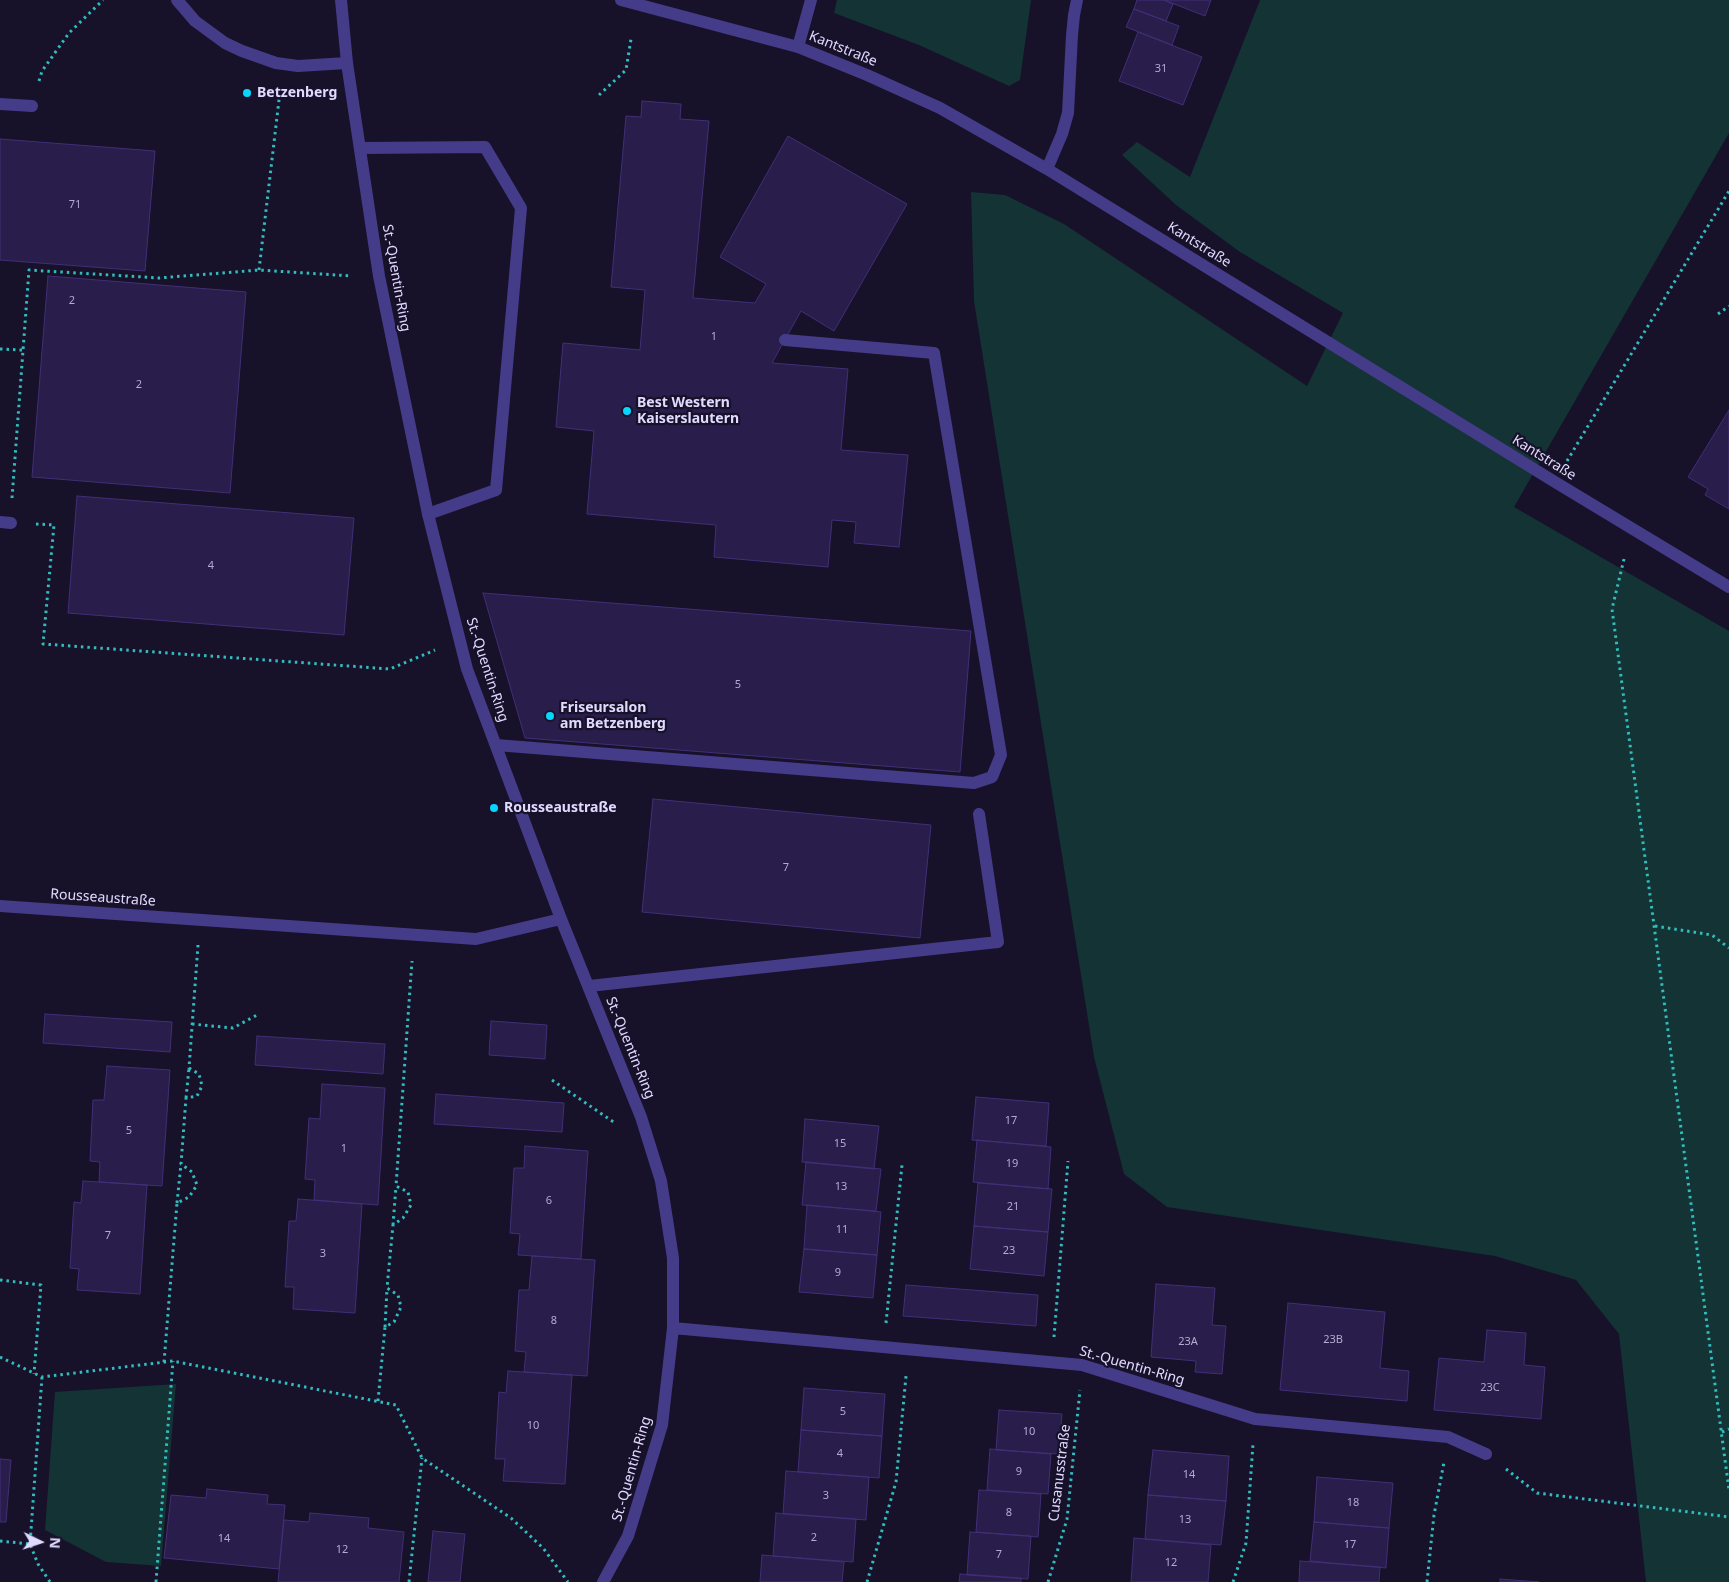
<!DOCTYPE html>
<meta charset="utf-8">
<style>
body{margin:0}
#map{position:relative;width:1729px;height:1582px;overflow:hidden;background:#17112a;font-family:"Noto Sans",sans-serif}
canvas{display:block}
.north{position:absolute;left:15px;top:1517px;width:50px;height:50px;-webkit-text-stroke:4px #17112a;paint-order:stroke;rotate:94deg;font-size:14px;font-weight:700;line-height:20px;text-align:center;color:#e1daff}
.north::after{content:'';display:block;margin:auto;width:18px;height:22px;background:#e1daff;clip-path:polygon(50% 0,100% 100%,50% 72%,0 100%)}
</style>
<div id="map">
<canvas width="1729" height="1582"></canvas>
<div class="north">N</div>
</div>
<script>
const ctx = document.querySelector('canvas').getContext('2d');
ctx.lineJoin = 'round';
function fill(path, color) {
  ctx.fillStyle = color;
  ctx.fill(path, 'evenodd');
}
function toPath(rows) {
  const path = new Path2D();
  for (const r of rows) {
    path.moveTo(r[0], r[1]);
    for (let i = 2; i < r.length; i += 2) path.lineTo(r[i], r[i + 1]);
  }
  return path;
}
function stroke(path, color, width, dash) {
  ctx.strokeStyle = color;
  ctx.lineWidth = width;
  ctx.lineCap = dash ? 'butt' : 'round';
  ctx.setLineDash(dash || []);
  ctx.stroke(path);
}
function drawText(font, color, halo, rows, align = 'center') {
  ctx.font = font + ' "Noto Sans",sans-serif';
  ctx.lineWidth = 4.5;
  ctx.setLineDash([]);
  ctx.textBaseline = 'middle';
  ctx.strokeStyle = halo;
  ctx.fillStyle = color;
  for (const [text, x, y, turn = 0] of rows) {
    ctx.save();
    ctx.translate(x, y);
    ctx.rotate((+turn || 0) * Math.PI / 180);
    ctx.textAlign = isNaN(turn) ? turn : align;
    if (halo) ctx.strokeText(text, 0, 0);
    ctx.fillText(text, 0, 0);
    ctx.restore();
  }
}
fill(toPath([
 [837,0,1031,0,1020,80,1009,86,919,45,834,13],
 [1260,0,1729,0,1729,133,1514,507,1729,631,1729,1582,1646,1582,1619,1334,1576,1280,1495,1256,1167,1207,1124,1174,1094,1057,974,301,971,192,1005,195,1064,224,1307,386,1343,313,1240,252,1176,205,1122,155,1137,142,1190,177],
 [176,1384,161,1566,106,1562,45,1530,55,1392]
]), '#143334');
const building = toPath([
 [1137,0,1164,0,1173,4,1166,21,1134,9,1137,0],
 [1164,0,1211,0,1205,16,1164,0],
 [1134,9,1179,26,1172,45,1126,27,1134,9],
 [1138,32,1202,57,1183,105,1119,81,1138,32],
 [642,101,681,104,680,119,709,121,693,298,755,303,766,284,720,257,788,136,907,204,834,331,801,311,772,363,848,369,841,450,908,455,899,547,854,543,856,522,832,520,828,567,714,557,716,525,587,514,594,431,556,427,563,343,640,350,645,290,611,287,626,116,641,117,642,101],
 [0,139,155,151,145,271,0,260,0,139],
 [48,276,246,292,230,493,32,477,48,276],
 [1729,410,1729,509,1705,495,1708,489,1688,477,1729,410],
 [77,496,354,518,344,635,68,613,77,496],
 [483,593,971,631,960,772,525,738,483,593],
 [653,799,931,825,920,938,642,912,653,799],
 [45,1014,172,1022,170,1052,43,1043,45,1014],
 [491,1021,547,1025,545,1059,489,1055,491,1021],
 [257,1036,385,1044,383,1074,255,1065,257,1036],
 [107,1066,170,1070,162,1186,99,1182,100,1162,90,1161,93,1100,104,1100,107,1066],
 [322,1084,385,1088,378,1205,314,1200,315,1180,305,1179,309,1118,320,1119,322,1084],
 [436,1094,564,1103,562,1132,434,1124,436,1094],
 [976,1097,1049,1103,1046,1146,972,1140,976,1097],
 [805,1119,879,1126,874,1169,802,1162,805,1119],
 [977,1140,1051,1147,1048,1189,973,1182,977,1140],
 [525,1146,588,1151,581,1259,518,1255,520,1234,510,1233,514,1168,524,1168,525,1146],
 [806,1162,881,1169,876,1211,802,1205,806,1162],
 [83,1181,147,1185,140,1294,77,1290,79,1269,70,1268,74,1202,81,1203,83,1181],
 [978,1183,1052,1189,1048,1232,974,1226,978,1183],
 [298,1199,362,1204,355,1313,293,1309,294,1287,285,1287,289,1221,296,1221,298,1199],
 [807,1205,881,1212,877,1255,804,1249,807,1205],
 [974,1226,1048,1232,1044,1276,970,1269,974,1226],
 [804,1249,877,1255,873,1298,799,1292,804,1249],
 [532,1256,595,1260,587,1376,524,1372,526,1352,515,1351,519,1290,529,1290,532,1256],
 [1156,1284,1215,1288,1212,1325,1226,1326,1222,1374,1195,1372,1196,1361,1151,1357,1156,1284],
 [906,1285,1038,1295,1036,1326,903,1316,906,1285],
 [1288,1303,1385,1312,1380,1368,1409,1371,1407,1401,1280,1390,1288,1303],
 [1487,1330,1526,1333,1524,1365,1545,1367,1541,1419,1434,1410,1439,1358,1484,1362,1487,1330],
 [508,1371,572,1375,565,1484,503,1481,505,1459,495,1459,499,1392,506,1393,508,1371],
 [804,1388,885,1394,882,1436,801,1430,804,1388],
 [999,1410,1062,1414,1059,1454,996,1450,999,1410],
 [801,1430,882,1436,879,1478,798,1472,801,1430],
 [990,1449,1051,1454,1048,1494,987,1490,990,1449],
 [1153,1450,1229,1456,1226,1501,1148,1495,1153,1450],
 [0,1459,11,1460,6,1522,0,1522,0,1459],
 [786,1471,869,1477,866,1520,783,1514,786,1471],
 [1317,1477,1393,1483,1389,1528,1314,1522,1317,1477],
 [207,1489,268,1495,267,1504,285,1505,279,1569,164,1558,171,1495,206,1498,207,1489],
 [979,1490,1041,1494,1038,1537,976,1532,979,1490],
 [1148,1495,1226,1501,1221,1545,1145,1539,1148,1495],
 [310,1513,369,1518,368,1528,404,1532,399,1582,278,1582,284,1520,309,1522,310,1513],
 [776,1513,856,1519,853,1562,773,1556,776,1513],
 [1314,1522,1389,1528,1386,1568,1310,1561,1314,1522],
 [433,1531,465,1534,460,1582,428,1582,433,1531],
 [970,1532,1031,1536,1028,1579,967,1575,970,1532],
 [1134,1538,1211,1545,1208,1582,1131,1582,1134,1538],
 [762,1555,844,1562,842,1582,760,1582,762,1555],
 [1300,1561,1380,1567,1379,1582,1299,1582,1300,1561],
 [960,1574,1021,1578,1021,1582,959,1582,960,1574],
 [1500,1579,1539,1582,1500,1582,1500,1579]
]);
fill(building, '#291d4b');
stroke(building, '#422f77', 1);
stroke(toPath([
 [39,81,42,71,69,33,103,0],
 [599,95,626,70,631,39],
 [259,270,279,100,281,90],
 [1718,314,1729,306],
 [0,349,22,350],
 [1567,461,1729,191],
 [12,498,29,270,159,278,259,270,352,276],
 [36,524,54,525,43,644,390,669,435,650],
 [1624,559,1612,609,1729,1490],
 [1655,926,1712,935,1729,948],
 [192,1024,233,1028,257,1015],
 [552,1080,615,1123],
 [186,1098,189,1068],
 [177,1203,181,1164],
 [393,1225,396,1186],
 [0,1280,41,1285,34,1374],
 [886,1323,902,1165],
 [385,1327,387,1289],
 [1054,1337,1068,1161],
 [0,1357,42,1377,173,1361,396,1405,422,1458,511,1518,543,1548,568,1582],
 [164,1362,177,1203,189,1197,197,1185,192,1172,181,1164,186,1098,197,1096,202,1086,199,1074,189,1068,198,945],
 [42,1377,30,1544,38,1564,50,1582],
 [378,1401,385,1327,394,1322,401,1307,398,1295,387,1288,393,1225,403,1218,411,1205,408,1192,396,1186,412,961],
 [1722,1432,1729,1429],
 [1506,1469,1537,1493,1729,1517],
 [0,1541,30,1544],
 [156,1582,173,1361],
 [409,1582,422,1458],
 [867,1582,896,1482,906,1376],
 [1048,1582,1067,1519,1080,1390],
 [1233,1582,1246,1543,1253,1444],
 [1427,1582,1434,1515,1444,1462]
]), '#31bcbd', 3, [2.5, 4]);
stroke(toPath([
 [177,0,195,21,225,43,242,51,276,63,298,66,347,63],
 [798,47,811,0],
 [0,104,32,106],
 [360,148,485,147,521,208,496,490,428,514],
 [0,522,11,523],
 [496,745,974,783,992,777,1001,755,934,353,785,340],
 [589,986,998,942,979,814]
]), '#443c89', 12);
stroke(toPath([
 [341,0,347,63,379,276,428,514,467,669,561,919,641,1117,661,1181,673,1258,673,1328,662,1425,628,1536,603,1582],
 [621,0,798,47,867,75,940,108,1047,169,1555,482,1729,587],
 [1047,169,1062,134,1068,113,1072,35,1074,15,1077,0],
 [0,906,476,939,561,919],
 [673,1328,1082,1365,1255,1419,1448,1437,1486,1454]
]), '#443c89', 12);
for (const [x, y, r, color] of [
 [247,93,5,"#07d5fe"],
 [627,411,5,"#07d5fe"],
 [550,716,5,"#07d5fe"],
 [494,808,5,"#07d5fe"]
]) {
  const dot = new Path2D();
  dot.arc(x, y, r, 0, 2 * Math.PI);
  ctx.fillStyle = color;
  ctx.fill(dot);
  stroke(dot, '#17112a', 2);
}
drawText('11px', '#b3abd2', null, [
 ["31",1161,69],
 ["71",75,205],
 ["2",72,301],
 ["1",714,337],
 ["2",139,385],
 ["4",211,566],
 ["5",738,685],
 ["7",786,868],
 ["17",1011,1121],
 ["5",129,1131],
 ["15",840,1144],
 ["1",344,1149],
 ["19",1012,1164],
 ["13",841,1187],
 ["6",549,1201],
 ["21",1013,1207],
 ["11",842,1230],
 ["7",108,1236],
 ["23",1009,1251],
 ["3",323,1254],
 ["9",838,1273],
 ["8",554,1321],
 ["23B",1333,1340],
 ["23A",1188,1342],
 ["23C",1490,1388],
 ["5",843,1412],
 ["10",533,1426],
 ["10",1029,1432],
 ["4",840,1454],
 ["9",1019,1472],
 ["14",1189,1475],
 ["3",826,1496],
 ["18",1353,1503],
 ["8",1009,1513],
 ["13",1185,1520],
 ["2",814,1538],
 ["14",224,1539],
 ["17",1350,1545],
 ["12",342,1550],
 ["7",999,1555],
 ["12",1171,1563]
]);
drawText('14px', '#e1daff', '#17112a', [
 ["Kantstraße",843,49,22],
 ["Kantstraße",1199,245,32],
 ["St.-Quentin-Ring",396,278,80],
 ["Kantstraße",1544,458,32],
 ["St.-Quentin-Ring",487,670,72],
 ["Rousseaustraße",103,898,4],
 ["St.-Quentin-Ring",630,1048,68],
 ["St.-Quentin-Ring",1132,1366,16],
 ["St.-Quentin-Ring",632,1469,-74],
 ["Cusanusstraße",1060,1473,-83]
]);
drawText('bold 14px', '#e1daff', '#17112a', [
 ["Betzenberg",257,93],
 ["Best Western",637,403],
 ["Kaiserslautern",637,419],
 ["Friseursalon",560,708],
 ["am Betzenberg",560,724],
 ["Rousseaustraße",504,808]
], 'left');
</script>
